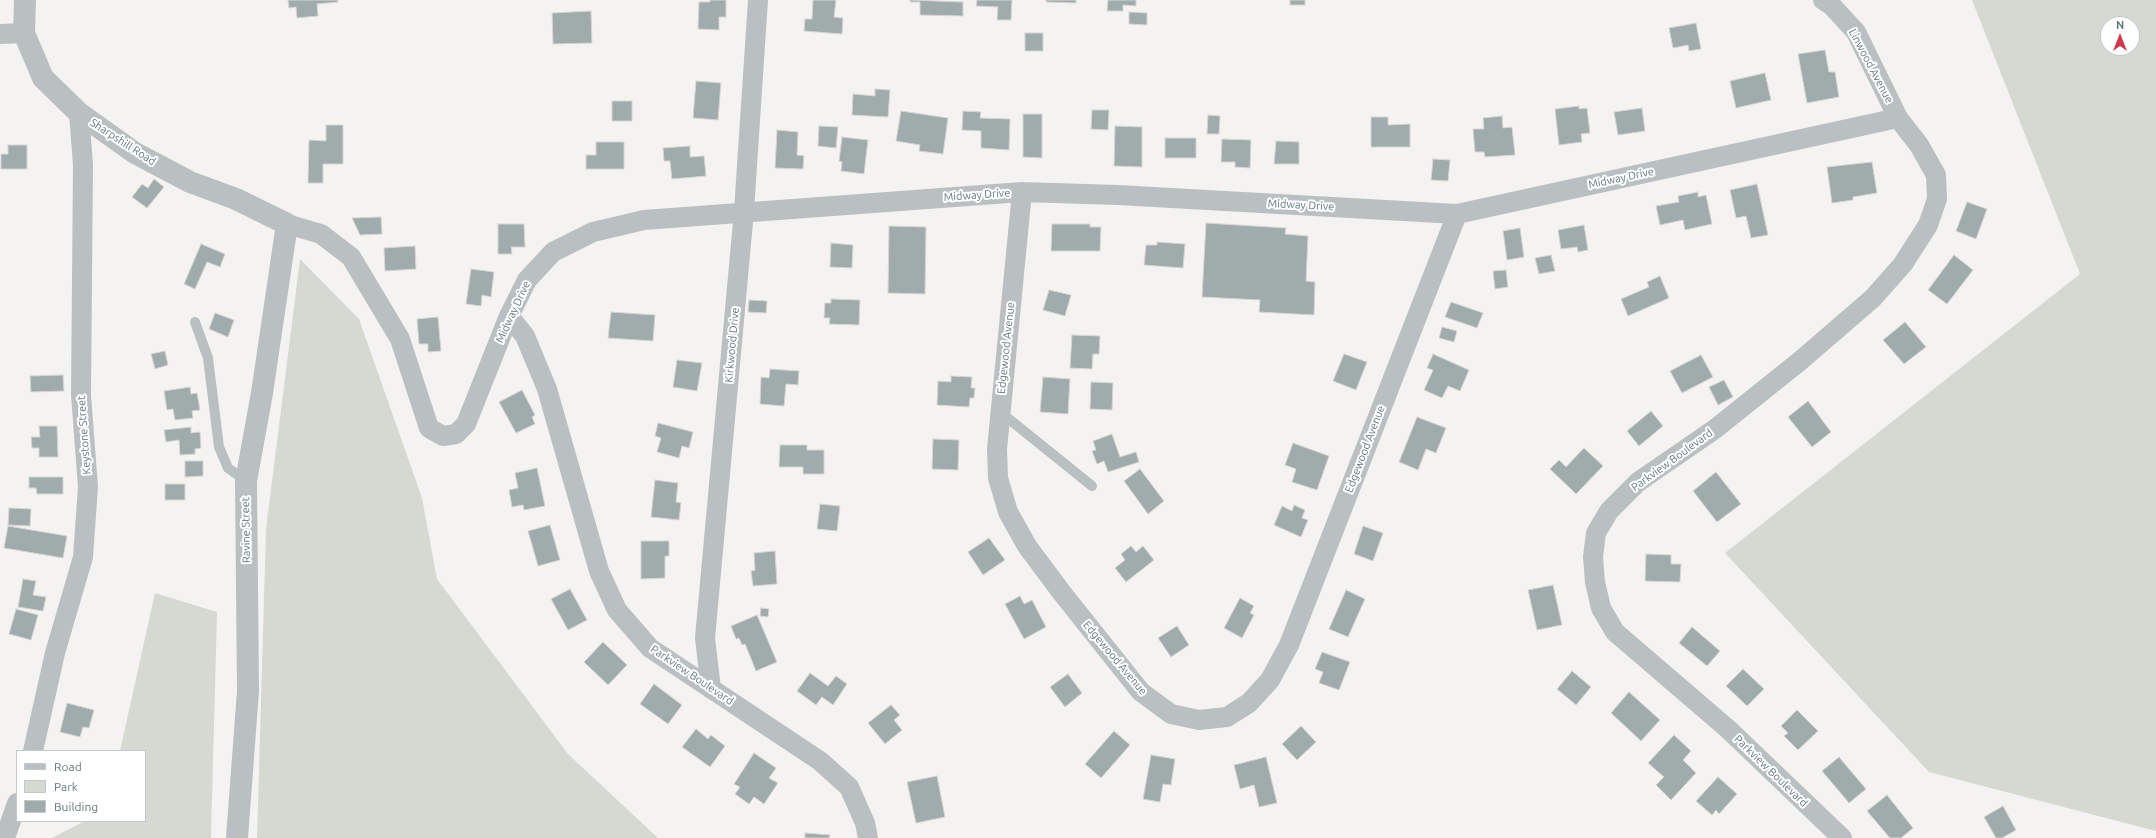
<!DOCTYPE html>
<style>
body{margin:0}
#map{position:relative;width:2156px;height:838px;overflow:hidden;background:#f4f3f1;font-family:Ubuntu,sans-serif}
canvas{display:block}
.legend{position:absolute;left:16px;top:750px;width:130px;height:72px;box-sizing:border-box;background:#fff;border:1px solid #c1c9ca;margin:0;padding:5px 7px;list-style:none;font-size:12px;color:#63787a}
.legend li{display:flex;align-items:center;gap:8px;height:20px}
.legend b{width:20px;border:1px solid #c1c9ca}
.north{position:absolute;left:2100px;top:16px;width:40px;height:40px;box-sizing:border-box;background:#fff;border:1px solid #c1c9ca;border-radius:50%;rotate:0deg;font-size:11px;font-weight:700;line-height:16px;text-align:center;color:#63787a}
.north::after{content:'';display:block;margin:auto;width:14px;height:18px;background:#ce384b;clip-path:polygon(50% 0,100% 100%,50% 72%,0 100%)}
</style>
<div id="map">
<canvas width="2156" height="838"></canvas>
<ul class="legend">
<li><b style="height:5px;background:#bac0c1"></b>Road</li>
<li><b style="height:11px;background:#d6d9d1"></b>Park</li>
<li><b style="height:11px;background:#a0abac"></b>Building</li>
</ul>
<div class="north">N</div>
</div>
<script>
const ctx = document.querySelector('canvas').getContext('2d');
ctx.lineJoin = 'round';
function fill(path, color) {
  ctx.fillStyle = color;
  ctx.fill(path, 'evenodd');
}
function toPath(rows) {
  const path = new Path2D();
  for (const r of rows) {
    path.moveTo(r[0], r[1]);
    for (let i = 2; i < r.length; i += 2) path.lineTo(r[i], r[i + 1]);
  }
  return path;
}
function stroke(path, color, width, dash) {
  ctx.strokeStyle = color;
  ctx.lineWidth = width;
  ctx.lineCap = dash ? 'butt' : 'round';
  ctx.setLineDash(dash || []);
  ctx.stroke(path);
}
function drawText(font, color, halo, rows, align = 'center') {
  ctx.font = font + ' Ubuntu,sans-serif';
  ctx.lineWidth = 4;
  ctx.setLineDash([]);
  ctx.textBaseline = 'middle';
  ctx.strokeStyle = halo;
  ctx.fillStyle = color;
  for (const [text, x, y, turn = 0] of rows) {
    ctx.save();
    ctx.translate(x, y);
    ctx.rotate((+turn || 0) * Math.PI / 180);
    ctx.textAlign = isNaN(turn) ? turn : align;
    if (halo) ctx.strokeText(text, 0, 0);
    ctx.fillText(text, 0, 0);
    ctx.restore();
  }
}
fill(toPath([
 [1972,0,2156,0,2156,831,1929,772,1725,553,2080,274],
 [2108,24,2132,24,2132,48,2108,48],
 [300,259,359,319,422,498,437,579,568,754,658,838,257,838,266,529],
 [155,593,217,612,211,838,52,838,85,821,145,821,145,751,120,751]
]), '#d6d9d1');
const building = toPath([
 [288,0,338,0,338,2,317,4,318,16,297,18,296,7,289,8,288,0],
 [710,0,726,0,726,17,719,17,719,30,698,29,699,2,710,2,710,0],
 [813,0,836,0,834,17,843,18,842,34,804,31,805,19,812,19,813,0],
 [910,0,963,2,963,16,920,15,920,2,910,2,910,0],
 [977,0,1012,0,1011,20,997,20,998,7,976,6,977,0],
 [1046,0,1076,0,1076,3,1046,2,1046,0],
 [1108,0,1136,0,1136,6,1123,5,1123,11,1107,11,1108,0],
 [1290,0,1305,0,1305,5,1290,5,1290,0],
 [591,11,592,43,553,44,552,13,591,11],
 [1129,12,1147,13,1147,25,1129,24,1129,12],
 [1696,23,1701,49,1689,51,1688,45,1673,48,1669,28,1696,23],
 [1025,33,1043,33,1043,51,1025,51,1025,33],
 [1825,50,1829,72,1835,72,1839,97,1807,103,1798,54,1825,50],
 [1765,73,1771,100,1736,108,1730,81,1765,73],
 [696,81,721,83,718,120,693,118,696,81],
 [875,89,890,90,888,117,852,115,853,94,875,96,875,89],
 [612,101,632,101,632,121,612,121,612,101],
 [1579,106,1579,109,1587,108,1590,133,1581,134,1582,142,1559,145,1555,109,1579,106],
 [1642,108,1645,131,1618,135,1614,112,1642,108],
 [1092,110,1109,110,1108,130,1091,129,1092,110],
 [901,111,948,118,943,154,919,151,920,145,896,141,901,111],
 [963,111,981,112,980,118,1010,119,1009,150,981,148,981,131,962,130,963,111],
 [1023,114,1042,114,1042,158,1023,157,1023,114],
 [1208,115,1220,116,1219,134,1207,134,1208,115],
 [1502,116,1503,128,1512,127,1515,155,1485,157,1484,152,1475,152,1473,129,1484,129,1483,118,1502,116],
 [1371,117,1388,117,1388,125,1410,124,1410,147,1371,147,1371,117],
 [326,125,343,125,343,164,323,164,323,183,308,183,309,140,326,141,326,125],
 [819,126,838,127,836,148,818,146,819,126],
 [1115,126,1142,127,1142,167,1114,166,1115,126],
 [777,130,798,132,797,155,804,156,803,169,775,168,777,130],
 [842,137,868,140,864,174,841,171,842,162,839,161,842,137],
 [1165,138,1196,138,1196,158,1165,158,1165,138],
 [1222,139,1251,140,1250,168,1235,167,1235,162,1221,162,1222,139],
 [1276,141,1299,142,1299,164,1274,164,1276,141],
 [596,142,624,142,624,169,586,169,586,155,596,155,596,142],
 [8,145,27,145,27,169,1,169,1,154,8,154,8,145],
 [690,146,690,157,704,156,706,176,672,179,670,161,664,161,663,148,690,146],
 [1433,159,1450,160,1448,181,1431,180,1433,159],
 [1872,162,1877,193,1853,197,1853,200,1832,203,1827,167,1872,162],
 [154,179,164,187,147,208,132,197,142,184,148,188,154,179],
 [1757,184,1768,235,1751,238,1746,216,1736,218,1730,190,1757,184],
 [1698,192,1698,197,1706,195,1712,224,1685,230,1683,220,1660,225,1656,206,1679,202,1678,196,1698,192],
 [1967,202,1987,209,1976,239,1956,231,1967,202],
 [381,217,382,234,360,235,352,218,381,217],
 [1206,223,1286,228,1285,234,1308,236,1306,281,1315,282,1314,315,1259,312,1260,300,1202,297,1206,223],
 [498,224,524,224,525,247,511,247,512,254,498,254,498,224],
 [1052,224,1090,224,1090,227,1101,227,1100,251,1051,251,1052,224],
 [1584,225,1588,250,1578,252,1577,247,1561,249,1558,230,1584,225],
 [889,226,926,227,925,294,888,293,889,226],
 [1520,228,1524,257,1507,260,1503,231,1520,228],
 [1157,242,1185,244,1183,268,1144,265,1146,245,1157,245,1157,242],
 [831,243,853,245,852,268,830,267,831,243],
 [201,244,225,254,220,267,207,262,195,289,184,284,201,244],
 [415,246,416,269,385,271,384,248,415,246],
 [1551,255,1555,271,1539,274,1535,258,1551,255],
 [1954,255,1973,270,1947,304,1928,290,1954,255],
 [471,269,494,272,491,297,482,295,481,306,466,304,471,269],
 [1506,270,1508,287,1495,289,1493,271,1506,270],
 [1660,276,1669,298,1628,316,1621,299,1649,287,1647,282,1660,276],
 [1049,290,1071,295,1065,316,1043,310,1049,290],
 [831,299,860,300,859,325,829,324,830,318,824,318,825,303,831,303,831,299],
 [749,300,767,301,766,313,748,312,749,300],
 [1451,302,1483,313,1477,328,1445,317,1451,302],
 [611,312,655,315,653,341,608,338,611,312],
 [215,313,234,320,228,337,209,329,215,313],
 [438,317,441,351,428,352,428,344,419,344,417,319,438,317],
 [1905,322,1926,347,1904,364,1883,340,1905,322],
 [1442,327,1457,331,1454,342,1439,338,1442,327],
 [1072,335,1100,336,1099,354,1093,354,1092,369,1070,368,1072,335],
 [165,351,168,365,155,369,151,354,165,351],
 [1344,354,1367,362,1356,390,1333,381,1344,354],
 [1433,354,1469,370,1460,391,1448,386,1442,398,1424,390,1433,370,1427,368,1433,354],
 [1701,355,1713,377,1682,393,1670,371,1701,355],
 [677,360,702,363,697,391,673,387,677,360],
 [770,369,799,371,798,385,786,384,784,406,760,404,761,377,769,378,770,369],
 [63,375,64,391,31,392,30,376,63,375],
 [951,376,972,377,971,388,975,388,974,398,970,398,969,407,937,405,938,381,951,382,951,376],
 [1043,377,1070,379,1068,414,1040,412,1043,377],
 [1724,380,1733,397,1718,405,1709,387,1724,380],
 [1091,382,1113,383,1112,410,1090,409,1091,382],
 [190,387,191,394,197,393,200,410,192,411,193,418,175,420,173,409,167,410,164,391,190,387],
 [522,390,535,415,532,417,535,424,516,433,499,402,522,390],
 [1808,401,1831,432,1812,447,1788,417,1808,401],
 [1651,411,1663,426,1639,446,1627,431,1651,411],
 [1417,417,1446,428,1436,453,1426,449,1418,470,1399,462,1417,417],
 [658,423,693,432,689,448,682,446,679,458,657,452,661,438,655,436,658,423],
 [39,426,57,426,58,457,39,457,39,448,32,448,31,437,40,437,39,426],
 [191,427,191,433,200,432,201,448,195,449,195,454,180,455,179,440,166,442,164,430,191,427],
 [1112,434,1120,457,1136,452,1139,462,1108,472,1104,461,1097,464,1092,451,1096,450,1093,441,1112,434],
 [933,439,959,440,958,470,932,469,933,439],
 [1293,443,1329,456,1317,490,1292,482,1296,469,1285,465,1293,443],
 [780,445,807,445,807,450,824,450,824,474,803,474,803,467,779,467,780,445],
 [1584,448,1603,466,1576,494,1550,469,1559,460,1566,467,1584,448],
 [185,461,203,461,203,476,185,477,185,461],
 [537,468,545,506,524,510,523,505,512,507,509,490,518,488,515,473,537,468],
 [1140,469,1164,501,1148,514,1124,481,1140,469],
 [1716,472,1741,504,1717,522,1693,491,1716,472],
 [29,477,63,477,63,494,37,494,36,488,29,488,29,477],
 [655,480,678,483,676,502,681,503,679,520,651,517,655,480],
 [165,484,185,484,185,500,165,500,165,484],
 [820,504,840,506,837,531,817,529,820,504],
 [1294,505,1305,510,1302,518,1308,520,1301,537,1274,525,1282,506,1292,511,1294,505],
 [9,508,31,509,30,526,8,525,9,508],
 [550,525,560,560,538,566,528,531,550,525],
 [8,526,67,536,63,558,4,548,8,526],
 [1363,526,1383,533,1373,561,1354,554,1363,526],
 [989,538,1005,560,983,575,968,552,989,538],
 [641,541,669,541,669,556,665,556,665,578,641,579,641,541],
 [1131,546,1136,552,1143,546,1154,560,1126,582,1115,568,1125,560,1121,554,1131,546],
 [775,551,777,584,753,586,751,571,755,570,754,553,775,551],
 [1646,554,1671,555,1671,564,1681,564,1680,582,1645,581,1646,554],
 [23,579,36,581,33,595,46,597,43,611,18,607,23,579],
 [1553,585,1562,625,1537,630,1528,590,1553,585],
 [570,589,587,620,568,630,551,599,570,589],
 [1346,590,1365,599,1348,637,1329,629,1346,590],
 [1020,596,1024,604,1032,600,1046,627,1024,639,1005,604,1020,596],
 [1240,598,1254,606,1250,613,1254,615,1242,638,1224,628,1240,598],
 [761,608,769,609,768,617,760,616,761,608],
 [16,609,38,615,31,640,9,634,16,609],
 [757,615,777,662,756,671,745,644,742,645,739,638,736,639,731,626,757,615],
 [1177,626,1189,645,1171,657,1158,638,1177,626],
 [1692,627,1720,651,1707,666,1679,643,1692,627],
 [603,642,627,665,608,685,584,662,603,642],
 [1322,652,1350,662,1339,690,1319,683,1323,672,1315,669,1322,652],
 [1743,669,1764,689,1747,706,1726,686,1743,669],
 [1572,671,1591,687,1576,705,1557,689,1572,671],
 [810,673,828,686,836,676,847,684,833,705,822,697,816,705,797,691,810,673],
 [1068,674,1082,693,1065,707,1050,687,1068,674],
 [654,684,682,705,668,724,640,704,654,684],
 [1629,692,1660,720,1641,741,1611,713,1629,692],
 [67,703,94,710,89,728,83,727,80,737,60,732,67,703],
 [891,705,900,715,894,720,902,730,885,744,868,723,891,705],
 [1797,710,1818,731,1798,750,1784,736,1788,733,1781,726,1797,710],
 [1301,726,1316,742,1297,760,1282,744,1301,726],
 [696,729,708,739,711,735,725,746,710,767,682,747,696,729],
 [1114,731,1130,745,1101,778,1085,764,1114,731],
 [1674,735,1691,751,1683,760,1696,773,1671,800,1656,785,1664,777,1648,763,1674,735],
 [754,753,776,768,769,778,778,783,764,804,754,797,749,804,735,794,740,787,734,784,754,753],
 [1151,755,1175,759,1171,785,1163,784,1160,802,1143,799,1151,755],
 [1266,757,1277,803,1259,807,1254,785,1240,789,1234,765,1266,757],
 [1839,757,1866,789,1849,803,1822,771,1839,757],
 [937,776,945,817,916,823,907,782,937,776],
 [1718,777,1737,794,1719,814,1716,810,1712,815,1696,801,1718,777],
 [1887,795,1913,828,1901,838,1890,838,1867,811,1887,795],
 [2003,806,2016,830,2002,838,1996,838,1984,817,2003,806],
 [805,833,830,835,829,838,805,838,805,833]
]);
fill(building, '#a0abac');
stroke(building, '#d6d5d4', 1);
stroke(toPath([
 [195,322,208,358,219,447,228,468,246,481],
 [999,411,1092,486]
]), '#bac0c1', 10);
stroke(toPath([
 [1823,0,1832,6,1856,32,1898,118,1919,145,1936,175,1937,199,1928,225,1903,264,1873,298,1800,361,1715,429,1638,482,1609,511,1596,533,1593,557,1595,582,1601,608,1615,632,1728,729,1842,838],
 [0,34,24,33],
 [1022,192,997,449,998,478,1008,512,1027,546,1062,593,1141,692,1171,714,1199,720,1227,717,1249,703,1270,680,1289,645,1457,214],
 [287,224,321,234,351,257,400,339,429,428,443,436,456,434,466,424,509,316,527,280,553,252,593,232,644,220,1022,192,1118,195,1457,214,1898,118],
 [509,316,525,336,547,389,599,571,617,610,650,648,820,761,849,787,865,823,868,838],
 [711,689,705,638,744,211,758,0],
 [33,751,55,653,83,557,88,487,81,395,83,165,79,113],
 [5,838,17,803]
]), '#bac0c1', 20);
stroke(toPath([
 [25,0,24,33,43,78,79,113,135,153,190,182,236,199,287,224,262,393,246,481,248,691,237,838]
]), '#bac0c1', 22);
drawText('11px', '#63787a', '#fff', [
 ["Linwood Avenue",1871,66,62],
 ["Sharpshill Road",123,142,33],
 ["Midway Drive",1621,178,-12],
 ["Midway Drive",977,195,-4],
 ["Midway Drive",1301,205,3],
 ["Midway Drive",513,312,-65],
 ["Kirkwood Drive",732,345,-85],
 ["Edgewood Avenue",1006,348,-84],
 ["Keystone Street",84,435,-94],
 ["Edgewood Avenue",1365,449,-69],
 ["Parkview Boulevard",1672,460,-36],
 ["Ravine Street",246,530,-91],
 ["Edgewood Avenue",1115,658,50],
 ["Parkview Boulevard",692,675,34],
 ["Parkview Boulevard",1771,771,44]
]);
</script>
